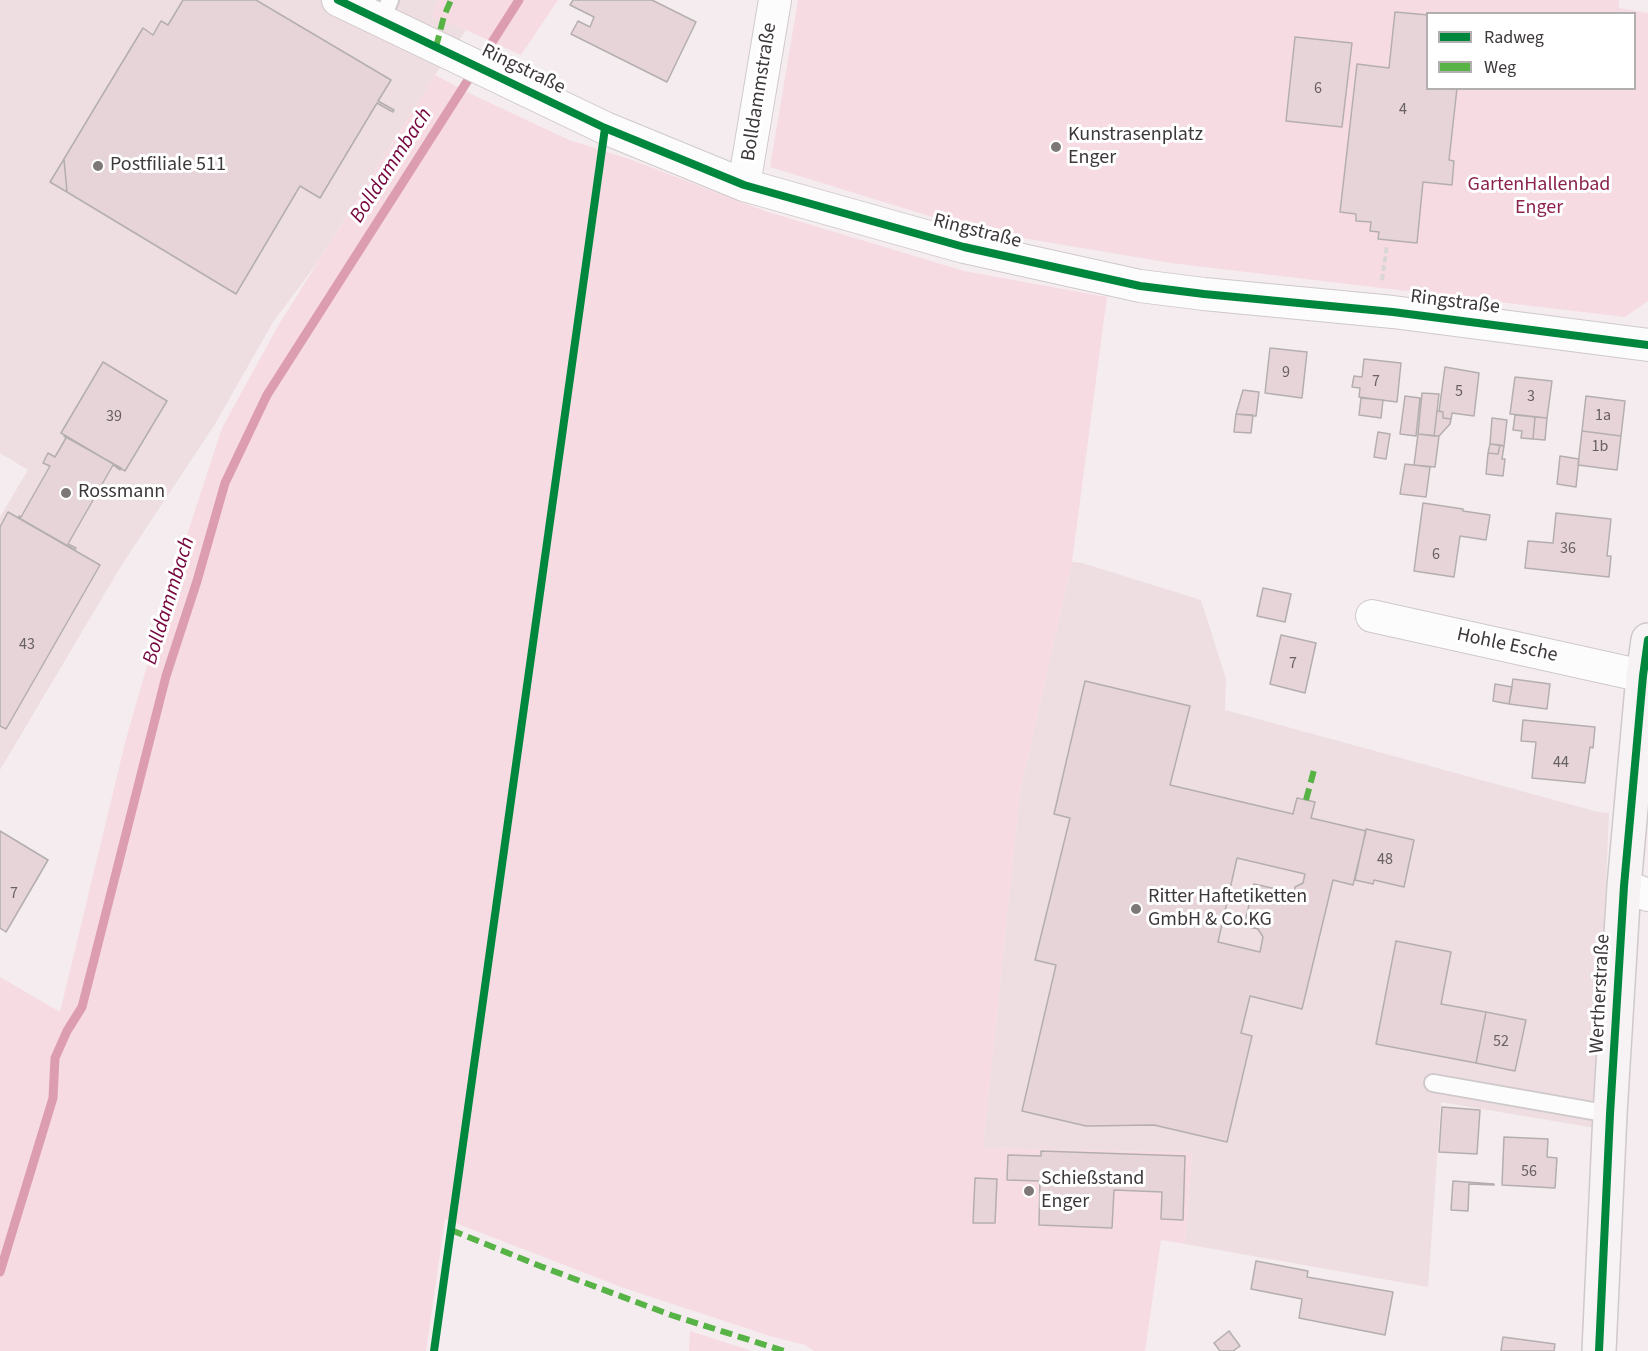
<!DOCTYPE html>
<meta charset="utf-8">
<style>
body{margin:0}
#map{position:relative;width:1648px;height:1351px;overflow:hidden;background:#f4ecee;font-family:"Source Sans 3",sans-serif}
canvas{display:block}
.legend{position:absolute;left:1426px;top:12px;width:210px;height:78px;box-sizing:border-box;background:#fff;border:2px solid #b1afb0;margin:0;padding:8px 10px;list-style:none;font-size:18px;color:#3d3839}
.legend li{display:flex;align-items:center;gap:12px;height:30px}
.legend b{width:30px;border:2px solid #b1afb0}
</style>
<div id="map">
<canvas width="1648" height="1351"></canvas>
<ul class="legend">
<li><b style="height:8px;background:#00873e"></b>Radweg</li>
<li><b style="height:8px;background:#57b346"></b>Weg</li>
</ul>
</div>
<script>
const ctx = document.querySelector('canvas').getContext('2d');
ctx.lineJoin = 'round';
function fill(path, color) {
  ctx.fillStyle = color;
  ctx.fill(path, 'evenodd');
}
function toPath(rows) {
  const path = new Path2D();
  for (const r of rows) {
    path.moveTo(r[0], r[1]);
    for (let i = 2; i < r.length; i += 2) path.lineTo(r[i], r[i + 1]);
  }
  return path;
}
function stroke(path, color, width, dash) {
  ctx.strokeStyle = color;
  ctx.lineWidth = width;
  ctx.lineCap = dash ? 'butt' : 'round';
  ctx.setLineDash(dash || []);
  ctx.stroke(path);
}
function drawText(font, color, halo, rows, align = 'center') {
  ctx.font = font + ' "Source Sans 3",sans-serif';
  ctx.lineWidth = 6;
  ctx.setLineDash([]);
  ctx.textBaseline = 'middle';
  ctx.strokeStyle = halo;
  ctx.fillStyle = color;
  for (const [text, x, y, turn = 0] of rows) {
    ctx.save();
    ctx.translate(x, y);
    ctx.rotate((+turn || 0) * Math.PI / 180);
    ctx.textAlign = isNaN(turn) ? turn : align;
    if (halo) ctx.strokeText(text, 0, 0);
    ctx.fillText(text, 0, 0);
    ctx.restore();
  }
}
fill(toPath([
 [0,0,439,0,432,17,466,30,435,75,317,263,273,322,215,424,121,566,0,770,0,517,28,470,0,453],
 [1072,562,1082,563,1201,600,1226,679,1225,710,1598,812,1609,813,1595,1128,1441,1102,1428,1287,1185,1244,1192,1153,983,1148,1020,792]
]), '#eedde1');
fill(toPath([
 [439,0,558,0,521,55,466,30,432,17],
 [798,0,1619,0,1619,8,1648,13,1648,301,1625,317,1171,263,975,230,770,167],
 [1428,14,1634,14,1634,88,1428,88],
 [435,75,469,93,569,140,632,160,765,211,964,271,1107,297,1072,562,1020,792,983,1148,1192,1153,1185,1244,1161,1240,1145,1351,814,1351,805,1345,770,1336,624,1288,445,1219,426,1351,0,1351,0,977,60,1012,126,739,167,596,222,428,278,326],
 [690,1331,752,1351,689,1351]
]), '#f7dbe2');
stroke(toPath([
 [0,1272,53,1098,55,1058,67,1031,82,1007,166,676,197,581,225,483,267,395,519,0]
]), '#dd9db1', 9);
const building = toPath([
 [183,0,256,0,391,80,378,101,394,110,393,112,377,103,320,198,300,186,236,294,67,192,64,159,97,104,143,28,153,35,161,21,168,25,183,0],
 [573,0,652,0,696,22,667,82,571,34,578,21,590,27,594,17,570,5,573,0],
 [1395,12,1428,15,1428,88,1457,88,1449,160,1454,161,1452,185,1423,182,1417,243,1378,239,1379,232,1370,231,1371,222,1356,221,1356,214,1340,212,1357,64,1389,68,1395,12],
 [1295,37,1352,43,1342,127,1286,121,1295,37],
 [64,159,64,160,67,192,50,182,64,159],
 [1270,348,1307,352,1302,398,1265,393,1270,348],
 [1364,359,1401,363,1397,402,1359,397,1360,388,1352,387,1354,376,1362,377,1364,359],
 [103,362,167,401,125,471,61,433,103,362],
 [1445,367,1479,373,1474,416,1452,413,1451,419,1443,418,1443,412,1439,411,1445,367],
 [1515,377,1552,381,1547,418,1510,414,1515,377],
 [1243,390,1259,392,1256,416,1236,414,1243,390],
 [1422,393,1439,394,1434,436,1418,434,1422,393],
 [1405,396,1420,398,1416,436,1400,434,1405,396],
 [1586,396,1625,401,1621,436,1582,431,1586,396],
 [1361,398,1383,400,1381,418,1359,415,1361,398],
 [1437,411,1443,412,1443,418,1451,419,1450,424,1439,436,1434,436,1437,411],
 [1236,414,1253,415,1251,433,1234,432,1236,414],
 [1515,415,1535,417,1533,439,1521,438,1522,431,1513,430,1515,415],
 [1535,417,1547,418,1545,440,1533,439,1535,417],
 [1492,418,1507,420,1504,446,1490,444,1492,418],
 [1582,431,1621,436,1617,470,1578,465,1582,431],
 [1378,432,1390,434,1386,459,1374,457,1378,432],
 [1418,434,1439,436,1435,467,1414,465,1418,434],
 [64,436,121,468,120,470,113,465,68,544,76,548,75,550,19,518,19,516,21,517,50,466,43,463,48,453,55,457,66,438,64,436],
 [1490,444,1500,445,1498,454,1488,453,1490,444],
 [1500,445,1504,446,1502,459,1505,459,1503,476,1486,474,1488,453,1498,454,1500,445],
 [1560,456,1579,459,1576,487,1557,484,1560,456],
 [1405,464,1430,467,1426,497,1400,494,1405,464],
 [1423,503,1463,509,1463,511,1490,515,1486,540,1460,536,1454,577,1414,571,1423,503],
 [8,512,100,565,6,729,0,726,0,527,8,512],
 [1556,513,1611,519,1607,556,1611,556,1609,577,1525,568,1528,541,1553,543,1556,513],
 [1263,588,1291,594,1285,622,1257,616,1263,588],
 [1281,635,1316,643,1305,693,1270,684,1281,635],
 [1513,679,1550,684,1547,709,1509,704,1513,679],
 [1085,681,1190,706,1170,785,1293,814,1297,798,1315,802,1311,818,1366,831,1353,885,1333,880,1302,1009,1250,996,1241,1033,1252,1036,1227,1142,1154,1125,1086,1126,1022,1111,1056,965,1035,960,1070,818,1054,814,1085,681],
 [1237,858,1305,874,1303,883,1295,887,1294,893,1254,884,1244,926,1258,929,1263,937,1260,952,1218,942,1237,858],
 [1495,684,1512,687,1509,704,1493,701,1495,684],
 [1523,720,1595,727,1593,748,1590,747,1585,783,1532,778,1536,742,1521,741,1523,720],
 [1366,829,1414,840,1404,887,1374,880,1373,884,1355,880,1366,829],
 [0,831,48,860,6,932,0,928,0,831],
 [1396,941,1451,952,1441,1004,1486,1012,1476,1063,1376,1044,1396,941],
 [1486,1012,1526,1020,1515,1071,1476,1063,1486,1012],
 [1442,1107,1480,1110,1477,1154,1439,1152,1442,1107],
 [1504,1137,1548,1139,1547,1157,1557,1158,1555,1188,1502,1185,1504,1137],
 [1041,1151,1185,1156,1183,1220,1161,1219,1162,1192,1114,1190,1112,1228,1039,1225,1040,1181,1007,1180,1008,1155,1041,1156,1041,1151],
 [975,1178,997,1179,995,1223,973,1223,975,1178],
 [1453,1181,1494,1184,1494,1185,1469,1184,1468,1211,1451,1210,1453,1181],
 [1256,1261,1308,1271,1307,1277,1393,1292,1385,1335,1299,1318,1302,1299,1251,1289,1256,1261],
 [1229,1331,1240,1346,1233,1351,1220,1351,1214,1343,1229,1331],
 [1503,1337,1555,1344,1554,1351,1501,1351,1503,1337]
]);
fill(building, '#e7d4d9');
stroke(building, '#b4aeaf', 1.5);
const service = toPath([
 [381,21,390,0],
 [1433,1083,1610,1114]
]);
const minor = toPath([
 [338,0,605,128,744,185,964,247,1140,286,1204,294,1393,312,1648,345],
 [744,185,775,0],
 [1372,616,1643,676],
 [1624,886,1648,895]
]);
const secondary = toPath([
 [1599,1351,1610,1114,1624,886,1643,676,1648,640]
]);
stroke(service, '#cfc9cb', 20);
stroke(minor, '#cfc9cb', 34);
stroke(secondary, '#cfc9cb', 36);
stroke(toPath([
 [1382,280,1387,245]
]), '#d9d6d7', 4, [6, 3]);
stroke(service, '#fdfcfc', 16);
stroke(minor, '#fdfcfc', 32);
stroke(secondary, '#f7f2f3', 33);
stroke(toPath([
 [436,47,444,16,451,0],
 [1306,800,1314,770],
 [451,1230,540,1266,671,1315,784,1351]
]), '#57b346', 6, [12, 6]);
stroke(toPath([
 [338,0,605,128,744,185,964,247,1140,286,1204,294,1393,312,1648,345],
 [434,1351,605,128],
 [1599,1351,1610,1114,1624,886,1643,676,1648,640]
]), '#00873e', 8);
for (const [x, y, r, color] of [
 [1056,147,6,"#7d7778"],
 [98,166,6,"#7d7778"],
 [66,493,6,"#7d7778"],
 [1136,909,6,"#7d7778"],
 [1029,1191,6,"#7d7778"]
]) {
  const dot = new Path2D();
  dot.arc(x, y, r, 0, 2 * Math.PI);
  ctx.fillStyle = color;
  ctx.fill(dot);
  stroke(dot, '#fff', 2);
}
drawText('16px', '#686062', null, [
 ["6",1318,89],
 ["4",1403,110],
 ["9",1286,373],
 ["7",1376,382],
 ["5",1459,392],
 ["3",1531,397],
 ["1a",1603,416],
 ["39",114,417],
 ["1b",1600,447],
 ["36",1568,549],
 ["6",1436,555],
 ["43",27,645],
 ["7",1293,664],
 ["44",1561,763],
 ["48",1385,860],
 ["7",14,894],
 ["52",1501,1042],
 ["56",1529,1172]
]);
drawText('20px', '#3d3839', '#fff', [
 ["Ringstraße",523,70,26],
 ["Bolldammstraße",760,92,-81],
 ["Ringstraße",977,232,14],
 ["Ringstraße",1455,303,7],
 ["Hohle Esche",1507,646,12],
 ["Wertherstraße",1601,994,-87]
]);
drawText('20px', '#3d3839', '#fff', [
 ["Kunstrasenplatz",1068,136],
 ["Enger",1068,159],
 ["Postfiliale 511",110,166],
 ["Rossmann",78,493],
 ["Ritter Haftetiketten",1148,898],
 ["GmbH & Co.KG",1148,921],
 ["Schießstand",1041,1180],
 ["Enger",1041,1203]
], 'left');
drawText('20px', '#8b224e', '#fff', [
 ["GartenHallenbad",1539,186],
 ["Enger",1539,209]
]);
drawText('italic 21px', '#75053c', '#fff', [
 ["Bolldammbach",392,166,-57],
 ["Bolldammbach",170,601,-73]
]);
</script>
